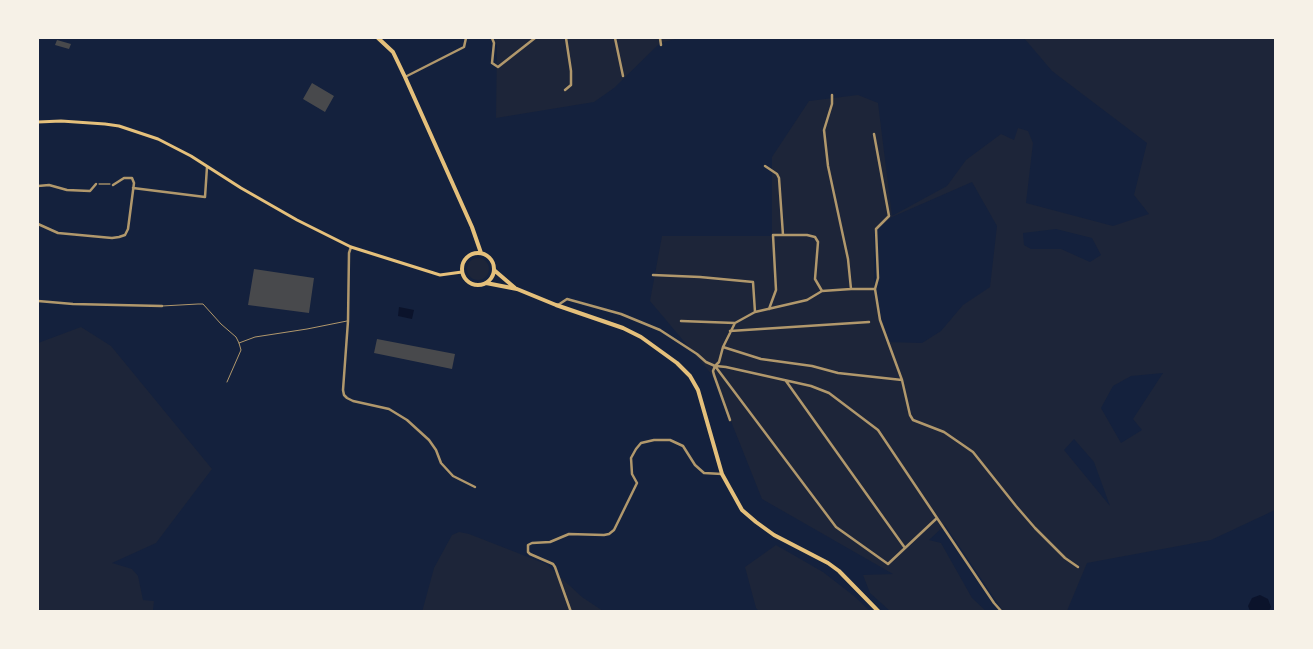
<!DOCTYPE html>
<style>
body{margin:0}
#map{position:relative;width:1313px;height:649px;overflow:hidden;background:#14213d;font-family:"Crimson Pro",serif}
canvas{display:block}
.frame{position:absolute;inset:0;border:39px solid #f6f1e7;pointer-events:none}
</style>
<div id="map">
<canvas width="1313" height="649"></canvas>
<div class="frame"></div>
</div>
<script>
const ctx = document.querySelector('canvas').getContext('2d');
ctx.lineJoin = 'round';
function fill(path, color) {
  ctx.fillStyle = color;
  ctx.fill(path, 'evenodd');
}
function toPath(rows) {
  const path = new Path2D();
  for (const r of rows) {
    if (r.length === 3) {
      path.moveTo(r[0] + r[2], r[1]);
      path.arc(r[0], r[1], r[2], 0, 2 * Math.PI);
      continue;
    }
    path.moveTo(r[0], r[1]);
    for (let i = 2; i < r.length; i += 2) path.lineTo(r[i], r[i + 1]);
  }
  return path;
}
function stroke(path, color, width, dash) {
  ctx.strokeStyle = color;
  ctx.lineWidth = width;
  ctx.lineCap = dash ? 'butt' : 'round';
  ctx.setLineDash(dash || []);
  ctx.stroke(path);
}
fill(toPath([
 [494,38,679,38,660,43,614,88,594,102,496,118,497,45],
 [1024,38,1275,38,1275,510,1211,540,1087,563,1067,611,1003,611,945,525,929,540,941,543,972,598,986,611,890,611,870,593,863,575,893,574,762,499,713,376,650,301,662,236,772,236,772,157,809,101,858,95,878,103,892,216,947,186,966,160,1001,134,1014,140,1018,128,1028,131,1033,143,1026,203,1113,226,1149,214,1134,195,1147,143,1052,71],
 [972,182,997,226,990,287,963,305,941,331,922,343,886,342,874,294,874,231,892,217],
 [1056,229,1092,238,1101,255,1090,262,1061,249,1031,249,1024,245,1023,233],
 [1163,373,1133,419,1142,430,1121,443,1101,408,1113,386,1131,376],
 [1074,439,1094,462,1110,506,1064,450],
 [478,269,11],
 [81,327,111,346,212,469,156,543,112,563,132,569,138,576,143,600,154,601,153,610,154,611,38,611,38,343],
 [459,532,469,534,546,564,582,597,603,611,422,612,434,568,452,535],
 [776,545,823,572,854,596,870,611,759,611,756,608,745,567]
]), '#1d2539');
fill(toPath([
 [399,307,414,310,412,319,398,316],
 [1260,595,1268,599,1271,607,1269,611,1250,611,1248,606,1252,598]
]), '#0b132b');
fill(toPath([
 [57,40,71,44,69,49,55,45],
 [312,83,334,96,325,112,303,99],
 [254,269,314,278,309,313,248,305],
 [377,339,455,354,452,369,374,353]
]), '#48494c');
stroke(toPath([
 [99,184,110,184]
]), '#e5c07b', 1);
stroke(toPath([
 [162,306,198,304,203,304,221,324,236,337,239,343,241,350,227,382],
 [239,343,255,337,307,329,347,321]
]), '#b1986c', 1);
stroke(toPath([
 [492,38,494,43,492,63,498,67,535,38],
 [615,38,623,76],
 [660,38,661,45],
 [405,77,464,47,466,38],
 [565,90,571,85,571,71,566,38],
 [832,95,832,104,824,130,828,166,848,259,851,289],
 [874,134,889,216,876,229,878,278,875,289,880,320,902,380],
 [765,166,777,174,779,178,783,235],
 [38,186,49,185,67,190,90,191,96,184],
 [133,188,205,197,207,167],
 [38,224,58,233,112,238,119,237,125,235,128,229,134,183,132,178,124,178,113,185],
 [351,247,349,253,348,321,343,390,344,395,347,398,353,401,389,409,407,420,429,440,436,450,441,463,453,476,475,487],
 [653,275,700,277,753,282,755,312],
 [38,301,73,304,162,306],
 [558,305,567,299,621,314,660,330,697,354,706,362,715,366,719,362,723,347,761,359,812,366,838,373,902,380,910,415,913,420,944,432,973,452,1016,506,1035,528,1065,558,1078,567],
 [769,309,776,290,773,235,807,235,815,237,818,242,815,279,822,291],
 [681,321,735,323],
 [730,331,869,322],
 [723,347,735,323,755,312,807,300,822,291,851,289,875,289],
 [715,366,836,527,888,564,937,518],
 [715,366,713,371,714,375,730,420],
 [716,366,726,367,811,386,829,393,878,430,994,603,1002,612],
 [786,381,905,548],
 [571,612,555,567,553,564,530,554,528,552,528,545,532,543,550,542,569,534,604,535,609,534,614,530,637,483,632,474,631,458,636,449,641,443,654,440,670,440,683,446,695,465,704,473,722,474]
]), '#b1986c', 2.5);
stroke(toPath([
 [38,122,61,121,105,124,119,126,158,139,191,156,241,188,297,220,351,247,440,275,462,272]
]), '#e5c07b', 3);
stroke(toPath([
 [378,38,393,52,405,77,472,227,481,253],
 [478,269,16],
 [494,270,515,288],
 [486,283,517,289,556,305,623,328,641,337,677,363,690,376,698,390,722,474,742,510,756,522,774,535,828,563,839,571,879,612]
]), '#e5c07b', 4);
</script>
